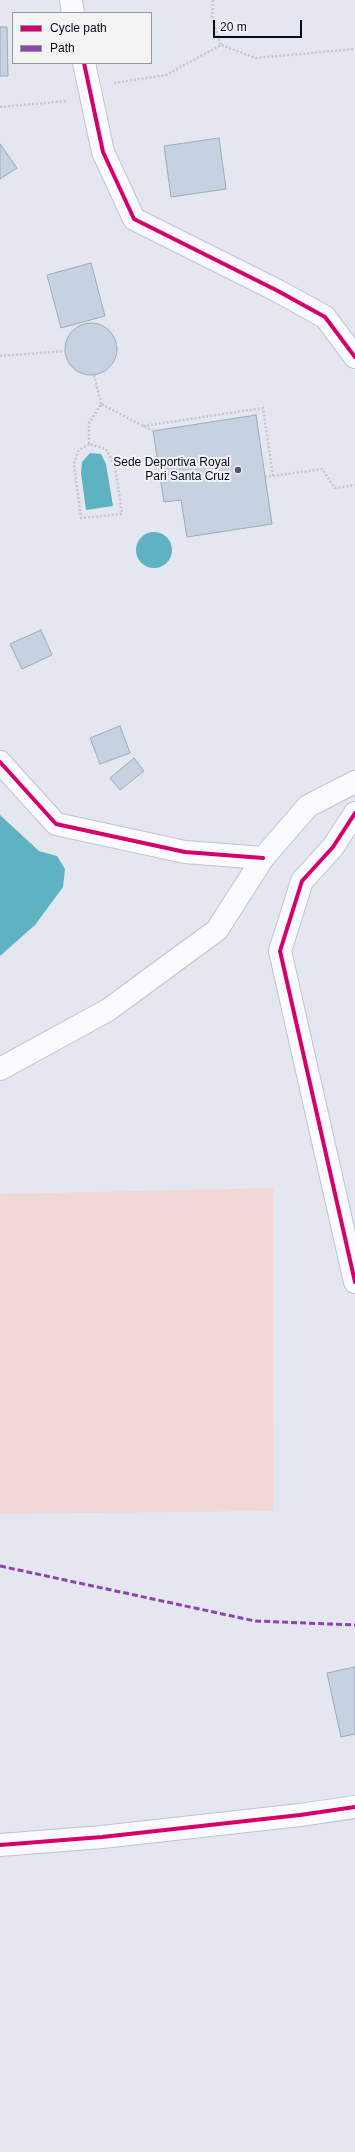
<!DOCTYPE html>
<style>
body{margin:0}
#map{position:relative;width:355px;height:2152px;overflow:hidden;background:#e4e7f0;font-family:Arial,sans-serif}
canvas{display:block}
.legend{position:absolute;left:12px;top:12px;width:140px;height:52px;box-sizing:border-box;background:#f3f3f3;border:1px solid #94959f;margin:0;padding:5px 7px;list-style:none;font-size:12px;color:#050821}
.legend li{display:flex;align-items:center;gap:8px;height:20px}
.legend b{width:20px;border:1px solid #94959f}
.scale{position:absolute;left:213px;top:20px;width:89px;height:18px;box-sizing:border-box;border:2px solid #050821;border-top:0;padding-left:5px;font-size:12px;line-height:14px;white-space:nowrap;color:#050821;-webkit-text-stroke:3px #f3f3f3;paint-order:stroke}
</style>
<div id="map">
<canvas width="355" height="2152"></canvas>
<ul class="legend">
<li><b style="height:5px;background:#d6006c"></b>Cycle path</li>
<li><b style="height:5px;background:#8e44ad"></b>Path</li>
</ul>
<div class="scale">20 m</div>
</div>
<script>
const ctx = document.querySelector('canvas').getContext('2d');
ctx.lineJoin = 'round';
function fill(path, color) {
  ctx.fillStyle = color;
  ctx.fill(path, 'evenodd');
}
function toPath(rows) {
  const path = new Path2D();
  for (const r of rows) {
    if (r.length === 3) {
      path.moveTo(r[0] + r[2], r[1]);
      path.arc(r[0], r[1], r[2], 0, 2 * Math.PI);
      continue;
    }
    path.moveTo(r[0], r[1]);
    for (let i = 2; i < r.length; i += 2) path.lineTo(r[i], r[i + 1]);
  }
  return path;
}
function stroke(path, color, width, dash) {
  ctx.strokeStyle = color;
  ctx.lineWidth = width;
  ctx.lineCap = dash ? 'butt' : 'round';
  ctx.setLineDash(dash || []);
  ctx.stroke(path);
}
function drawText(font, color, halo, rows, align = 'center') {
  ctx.font = font + ' Arial,sans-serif';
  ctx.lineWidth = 4;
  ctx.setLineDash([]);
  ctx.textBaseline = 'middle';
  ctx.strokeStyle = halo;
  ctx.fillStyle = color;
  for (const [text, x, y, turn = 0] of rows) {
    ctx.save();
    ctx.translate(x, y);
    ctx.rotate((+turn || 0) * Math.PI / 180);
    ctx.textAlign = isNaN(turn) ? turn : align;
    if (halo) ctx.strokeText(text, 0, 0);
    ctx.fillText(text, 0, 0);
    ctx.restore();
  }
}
fill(toPath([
 [273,1188,274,1511,0,1514,0,1194]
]), '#f1d8d7');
fill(toPath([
 [90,453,101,454,106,464,113,506,86,510,81,473,82,462],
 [154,550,18],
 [0,815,39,851,57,856,65,869,63,887,35,925,0,956]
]), '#5fb2c2');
const building = toPath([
 [0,27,7,27,8,76,0,76,0,27],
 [219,138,226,189,171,197,164,146,219,138],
 [0,144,17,168,0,179,0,144],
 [91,263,105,316,61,328,47,275,91,263],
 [91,349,26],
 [256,415,272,524,187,537,181,500,164,502,153,431,256,415],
 [41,630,52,655,22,669,10,644,41,630],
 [120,726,130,753,100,764,90,738,120,726],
 [134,758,144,771,120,790,110,778,134,758],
 [355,1667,355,1734,341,1737,327,1673,355,1667]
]);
fill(building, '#c6d2e1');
stroke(building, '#9eaab8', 1);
const minor = toPath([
 [71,0,73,13],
 [84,63,103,152,134,219,278,291,325,317,355,357],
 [0,762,56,824,185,852,263,858],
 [355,813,333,847,302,881,280,951,355,1282],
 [0,1069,108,1010,217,930,263,858,308,806,355,782],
 [0,1845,102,1837,300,1815,355,1807]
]);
stroke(minor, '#bec4d5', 24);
stroke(toPath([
 [213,0,212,18,221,45],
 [114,83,166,75,221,45,256,58,355,49],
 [0,107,66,101],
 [0,356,66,351],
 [94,375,101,404],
 [143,426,263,408,273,476],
 [89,444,78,451,74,464,81,518,122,514,115,466,106,449,89,444,89,423,101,404,153,431],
 [265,477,322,469,335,488,355,485]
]), '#c5c7cb', 2.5, [2, 2]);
stroke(minor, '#fbfbfd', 22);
stroke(toPath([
 [0,1566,255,1621,355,1625]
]), '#8e44ad', 3, [6, 3]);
stroke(toPath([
 [84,63,103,152,134,219,278,291,325,317,355,357],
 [0,762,56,824,185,852,263,858],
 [355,813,333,847,302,881,280,951,355,1282],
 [0,1845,102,1837,300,1815,355,1807]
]), '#d6006c', 4);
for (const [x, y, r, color] of [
 [238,470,4,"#535669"]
]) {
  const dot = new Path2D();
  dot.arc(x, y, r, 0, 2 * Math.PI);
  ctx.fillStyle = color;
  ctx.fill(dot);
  stroke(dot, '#f3f3f3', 1.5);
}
drawText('12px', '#050821', '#f3f3f3', [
 ["Sede Deportiva Royal",230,463],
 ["Pari Santa Cruz",230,477]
], 'right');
</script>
